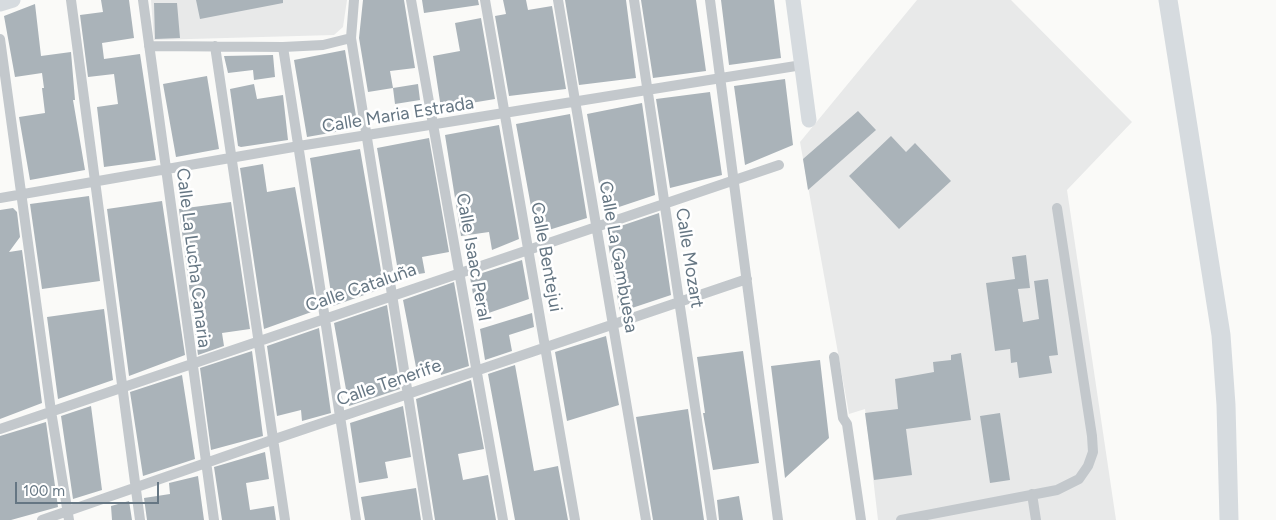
<!DOCTYPE html>
<meta charset="utf-8">
<style>
body{margin:0}
#map{position:relative;width:1276px;height:520px;overflow:hidden;background:#fafaf8;font-family:Figtree,sans-serif}
canvas{display:block}
.scale{position:absolute;left:15px;top:482px;width:144px;height:22px;box-sizing:border-box;border:2px solid #657683;border-top:0;padding-left:6px;font-size:15px;line-height:18px;white-space:nowrap;color:#657683;-webkit-text-stroke:4px #fff;paint-order:stroke}
</style>
<div id="map">
<canvas width="1276" height="520"></canvas>
<div class="scale">100 m</div>
</div>
<script>
const ctx = document.querySelector('canvas').getContext('2d');
ctx.lineJoin = 'round';
function fill(path, color) {
  ctx.fillStyle = color;
  ctx.fill(path, 'evenodd');
}
function toPath(rows) {
  const path = new Path2D();
  for (const r of rows) {
    path.moveTo(r[0], r[1]);
    for (let i = 2; i < r.length; i += 2) path.lineTo(r[i], r[i + 1]);
  }
  return path;
}
function stroke(path, color, width, dash) {
  ctx.strokeStyle = color;
  ctx.lineWidth = width;
  ctx.lineCap = dash ? 'butt' : 'round';
  ctx.setLineDash(dash || []);
  ctx.stroke(path);
}
function drawText(font, color, halo, rows, align = 'center') {
  ctx.font = font + ' Figtree,sans-serif';
  ctx.lineWidth = 5;
  ctx.setLineDash([]);
  ctx.textBaseline = 'middle';
  ctx.strokeStyle = halo;
  ctx.fillStyle = color;
  for (const [text, x, y, turn = 0] of rows) {
    ctx.save();
    ctx.translate(x, y);
    ctx.rotate((+turn || 0) * Math.PI / 180);
    ctx.textAlign = isNaN(turn) ? turn : align;
    if (halo) ctx.strokeText(text, 0, 0);
    ctx.fillText(text, 0, 0);
    ctx.restore();
  }
}
fill(toPath([
 [151,0,347,0,343,27,334,35,154,40],
 [917,0,1011,0,1132,122,1067,190,1116,520,878,520,865,409,849,414,800,142]
]), '#e8e9e9');
fill(toPath([
 [101,0,129,0,134,38,102,43,104,59,140,54,156,160,104,167,97,107,118,104,114,74,88,77,80,15,103,12],
 [196,0,283,0,283,3,200,19],
 [363,0,404,0,415,68,390,71,393,88,368,92,359,38],
 [422,0,478,0,479,5,424,13],
 [503,0,526,0,528,10,552,6,566,89,509,96,495,16,506,14],
 [565,0,626,0,636,78,579,85],
 [641,0,696,0,706,71,653,78],
 [721,0,774,0,781,58,729,65],
 [154,3,177,3,180,38,155,39],
 [35,4,41,56,71,52,75,100,73,100,85,170,30,180,19,117,45,113,42,88,44,88,42,73,15,77,4,16],
 [481,18,495,99,441,108,433,56,460,51,455,23],
 [345,50,358,128,307,137,294,60],
 [273,55,275,77,254,80,253,70,228,73,224,56],
 [207,76,219,149,176,157,163,84],
 [785,79,793,145,745,165,734,86],
 [254,84,257,99,283,95,288,140,241,147,238,146,230,89],
 [418,84,420,100,395,104,393,88],
 [710,92,722,175,670,188,656,99],
 [642,103,655,195,604,212,587,114],
 [858,111,876,130,808,190,803,159],
 [570,114,587,218,536,234,516,124],
 [499,125,519,239,492,250,489,232,461,236,445,135],
 [891,136,906,152,915,143,951,181,899,229,849,176],
 [429,138,449,252,422,257,425,273,399,277,377,148],
 [360,149,384,288,333,306,310,158],
 [263,164,267,192,295,187,317,310,264,329,240,168],
 [89,196,100,281,42,289,30,204],
 [162,201,185,355,129,376,107,209],
 [231,202,250,329,222,333,224,346,198,355,179,209],
 [13,208,17,212,20,237,9,252,22,250,42,403,0,419,0,210],
 [659,213,671,295,620,312,606,231],
 [1026,255,1030,288,1018,289,1023,322,1039,319,1034,281,1048,279,1058,355,1049,356,1052,373,1019,378,1017,362,1011,363,1010,349,995,351,986,283,1015,279,1012,257],
 [522,260,529,299,477,317,470,277],
 [454,282,469,366,441,375,439,360,416,367,403,300],
 [387,305,400,389,349,406,334,323],
 [104,309,113,380,58,399,47,317],
 [532,313,534,327,509,335,512,351,485,360,480,329],
 [319,328,331,413,302,421,301,410,277,416,267,346],
 [606,336,619,405,567,421,555,352],
 [252,351,263,436,211,450,200,368],
 [743,351,759,463,713,470,703,413,705,413,697,357],
 [961,353,971,420,906,429,912,475,874,480,865,413,898,409,895,379,934,372,933,362,951,360,951,355],
 [820,360,829,438,785,478,771,366],
 [515,365,534,471,558,466,568,520,515,520,488,374],
 [182,375,195,459,143,476,130,392],
 [471,380,484,449,458,454,463,480,488,475,496,520,435,520,416,399],
 [91,406,102,490,73,499,61,416],
 [403,406,411,457,385,462,388,478,359,483,350,423],
 [688,409,704,520,653,520,636,417],
 [1000,413,1010,480,990,483,980,416],
 [46,422,58,507,11,520,0,520,0,436],
 [265,452,269,479,246,483,250,510,274,506,276,520,222,520,214,467],
 [198,476,204,520,147,520,144,498,170,494,169,483],
 [416,488,421,520,365,520,361,497],
 [739,496,743,520,719,520,717,500],
 [129,501,132,520,112,520,111,506]
]), '#aab3b9');
stroke(toPath([
 [71,0,140,520],
 [143,0,214,520],
 [354,0,351,38,428,520],
 [411,0,503,520],
 [485,0,575,520],
 [558,0,646,520],
 [634,0,712,520],
 [710,0,778,520],
 [0,39,51,411,69,520],
 [149,46,283,47,323,45,351,38],
 [215,46,285,520],
 [283,47,356,520],
 [0,198,299,146,802,65],
 [834,357,843,418,847,424,861,520],
 [0,429,779,165],
 [1032,494,1036,520],
 [42,520,272,440,747,279],
 [901,520,1057,490,1079,479,1088,466,1093,452,1092,436,1057,208]
]), '#c3c8cc', 10);
stroke(toPath([
 [793,0,809,120],
 [0,4,13,0]
]), '#d6dbdf', 15);
stroke(toPath([
 [1168,0,1221,335,1226,405,1229,520]
]), '#d6dbdf', 19);
drawText('18px', '#657683', '#fff', [
 ["Calle Maria Estrada",398,115,-9],
 ["Calle Isaac Peral",473,257,80],
 ["Calle Bentejui",546,257,80],
 ["Calle La Gambuesa",618,257,80],
 ["Calle La Lucha Canaria",193,258,83],
 ["Calle Mozart",689,258,81],
 ["Calle Cataluña",361,288,-19],
 ["Calle Tenerife",389,383,-19]
]);
</script>
